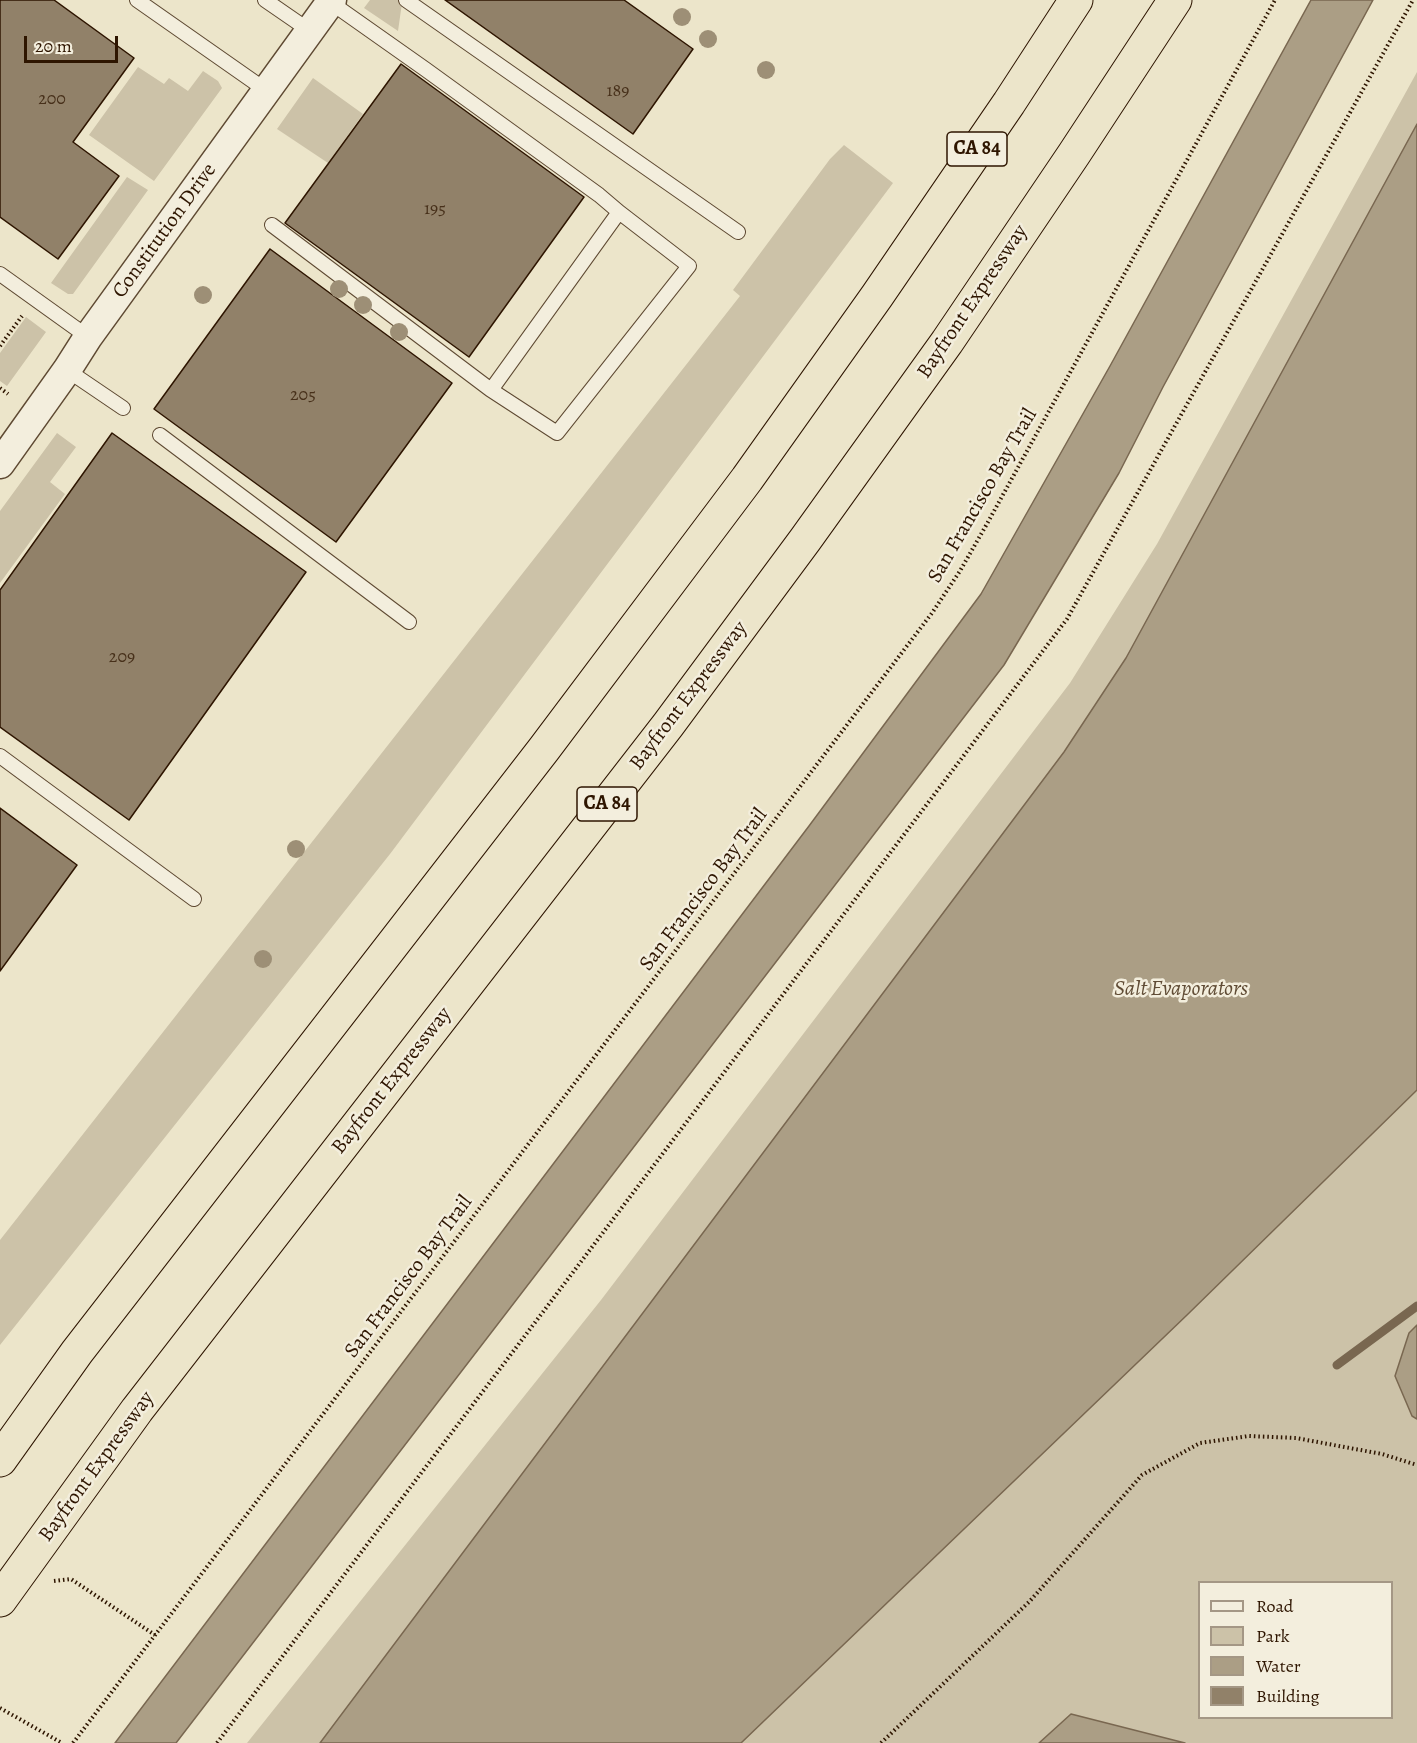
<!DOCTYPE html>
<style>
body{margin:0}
#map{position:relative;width:1417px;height:1743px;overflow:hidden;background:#ece5ca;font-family:Alegreya,serif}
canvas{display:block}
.legend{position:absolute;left:1198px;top:1581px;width:195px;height:138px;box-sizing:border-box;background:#f3eedd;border:2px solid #a49785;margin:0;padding:8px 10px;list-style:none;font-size:18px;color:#2e1500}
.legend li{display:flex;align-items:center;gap:12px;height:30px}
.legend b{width:30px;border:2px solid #a49785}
.scale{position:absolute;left:24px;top:36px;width:94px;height:27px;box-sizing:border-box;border:3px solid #2e1500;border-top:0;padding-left:8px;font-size:18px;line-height:21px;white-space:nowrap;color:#2e1500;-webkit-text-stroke:4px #f3eedd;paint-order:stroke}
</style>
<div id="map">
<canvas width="1417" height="1743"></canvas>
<ul class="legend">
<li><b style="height:8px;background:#f3eedd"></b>Road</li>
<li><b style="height:16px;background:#ccc2a8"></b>Park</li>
<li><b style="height:16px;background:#ab9e85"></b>Water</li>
<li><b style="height:16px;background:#918169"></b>Building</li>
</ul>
<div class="scale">20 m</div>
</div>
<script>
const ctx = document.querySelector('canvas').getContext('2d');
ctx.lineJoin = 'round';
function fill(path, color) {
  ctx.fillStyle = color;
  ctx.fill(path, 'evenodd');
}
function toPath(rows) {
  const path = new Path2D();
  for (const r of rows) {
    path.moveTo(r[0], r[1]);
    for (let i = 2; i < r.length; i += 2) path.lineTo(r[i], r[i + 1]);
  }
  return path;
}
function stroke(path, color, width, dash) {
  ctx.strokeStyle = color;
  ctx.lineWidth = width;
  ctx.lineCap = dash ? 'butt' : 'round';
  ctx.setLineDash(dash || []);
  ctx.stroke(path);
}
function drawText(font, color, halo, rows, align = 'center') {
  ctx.font = font + ' Alegreya,serif';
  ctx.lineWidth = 5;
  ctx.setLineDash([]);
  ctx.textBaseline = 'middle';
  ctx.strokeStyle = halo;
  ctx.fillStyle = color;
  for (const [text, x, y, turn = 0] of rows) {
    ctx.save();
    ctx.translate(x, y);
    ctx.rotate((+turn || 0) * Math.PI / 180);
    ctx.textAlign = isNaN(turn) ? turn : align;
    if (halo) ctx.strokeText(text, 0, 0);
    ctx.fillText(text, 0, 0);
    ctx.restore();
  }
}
fill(toPath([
 [370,0,398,0,402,3,398,31,364,8],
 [138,67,164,84,169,78,188,91,203,71,218,81,222,88,154,181,89,135],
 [1417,72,1417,1743,247,1743,601,1300,1070,683,1157,544],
 [1200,1582,1392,1582,1392,1718,1200,1718],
 [313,78,363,114,328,163,277,129],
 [844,145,893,183,390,854,0,1345,0,1240,740,296,733,290,830,159],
 [127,177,148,190,73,294,68,294,51,283],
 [26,317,46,332,7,386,0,381,0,353],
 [57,433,76,447,50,482,65,494,0,583,0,511]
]), '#ccc2a8');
const water = toPath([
 [1311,0,1373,0,1163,387,1119,473,1004,665,176,1743,115,1743,809,826,981,594,1110,366,1311,0],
 [1417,124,1417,1090,1187,1315,741,1743,320,1743,1064,752,1126,658,1417,124],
 [1417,1325,1417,1419,1412,1416,1395,1376,1409,1333,1417,1325],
 [1071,1714,1185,1743,1039,1743,1071,1714]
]);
fill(water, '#ab9e85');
stroke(water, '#796750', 1.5);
stroke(toPath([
 [1337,1365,1417,1306]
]), '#796750', 9);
const building = toPath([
 [0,0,54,0,134,58,73,142,119,176,58,259,0,217,0,0],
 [445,0,624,0,693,49,633,134,445,0],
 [401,64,584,197,469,357,285,223,401,64],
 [270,249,452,383,336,542,154,409,270,249],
 [112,433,306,572,129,820,0,727,0,590,112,433],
 [0,808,77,865,0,971,0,808]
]);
fill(building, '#918169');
stroke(building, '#2e1500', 1.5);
const lane = toPath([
 [137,0,267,91],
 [265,0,310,31],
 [406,0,738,232],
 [272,225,491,390,619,212,599,195,425,69,330,2],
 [0,274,88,337],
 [67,370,123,408],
 [491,390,557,433,689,266,619,212],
 [160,435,409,622],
 [0,756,194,899]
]);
const street = toPath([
 [0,464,67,370,88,337,332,0]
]);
const highway = toPath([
 [0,1460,77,1352,544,749,747,479,877,296,1009,103,1076,0],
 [0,1600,137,1410,668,725,805,540,947,342,1074,154,1175,0]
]);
stroke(lane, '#5e4932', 16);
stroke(street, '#5e4932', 31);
stroke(highway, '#2e1500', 35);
stroke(toPath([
 [0,346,22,316],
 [0,388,8,394],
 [54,1581,71,1579,155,1635],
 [0,1708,62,1743],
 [73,1743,932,613,960,571,988,522,1275,0],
 [217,1743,1067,619,1413,0],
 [881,1743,1029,1602,1142,1475,1200,1443,1249,1436,1296,1438,1382,1454,1417,1465]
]), '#2e1500', 4, [1.5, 3]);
stroke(lane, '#f3eedd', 14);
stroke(street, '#f3eedd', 28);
stroke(highway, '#ece5ca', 33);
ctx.fillStyle = '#9d8f76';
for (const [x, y] of [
 [682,17],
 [708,39],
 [766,70],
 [339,289],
 [203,295],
 [363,305],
 [399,332],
 [296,849],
 [263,959]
]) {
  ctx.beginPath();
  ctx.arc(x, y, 9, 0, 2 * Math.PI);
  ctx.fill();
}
drawText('18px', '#47301a', null, [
 ["189",618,92],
 ["200",52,100],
 ["195",435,210],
 ["205",303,396],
 ["209",122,658]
]);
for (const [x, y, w] of [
 [977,149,60],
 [607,804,60]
]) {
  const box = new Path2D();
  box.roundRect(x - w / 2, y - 17, w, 34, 4.5);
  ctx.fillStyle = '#f3eedd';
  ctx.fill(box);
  stroke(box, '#2e1500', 1.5);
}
drawText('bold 20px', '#2e1500', null, [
 ["CA 84",977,149],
 ["CA 84",607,804]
]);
drawText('21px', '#2e1500', '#f3eedd', [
 ["Constitution Drive",165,231,-54],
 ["Bayfront Expressway",973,302,-56],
 ["San Francisco Bay Trail",983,496,-60],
 ["Bayfront Expressway",689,696,-53],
 ["San Francisco Bay Trail",704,890,-53],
 ["Bayfront Expressway",392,1081,-52],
 ["San Francisco Bay Trail",409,1277,-53],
 ["Bayfront Expressway",97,1467,-54]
]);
drawText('italic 22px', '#604c35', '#f3eedd', [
 ["Salt Evaporators",1181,990]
]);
</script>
